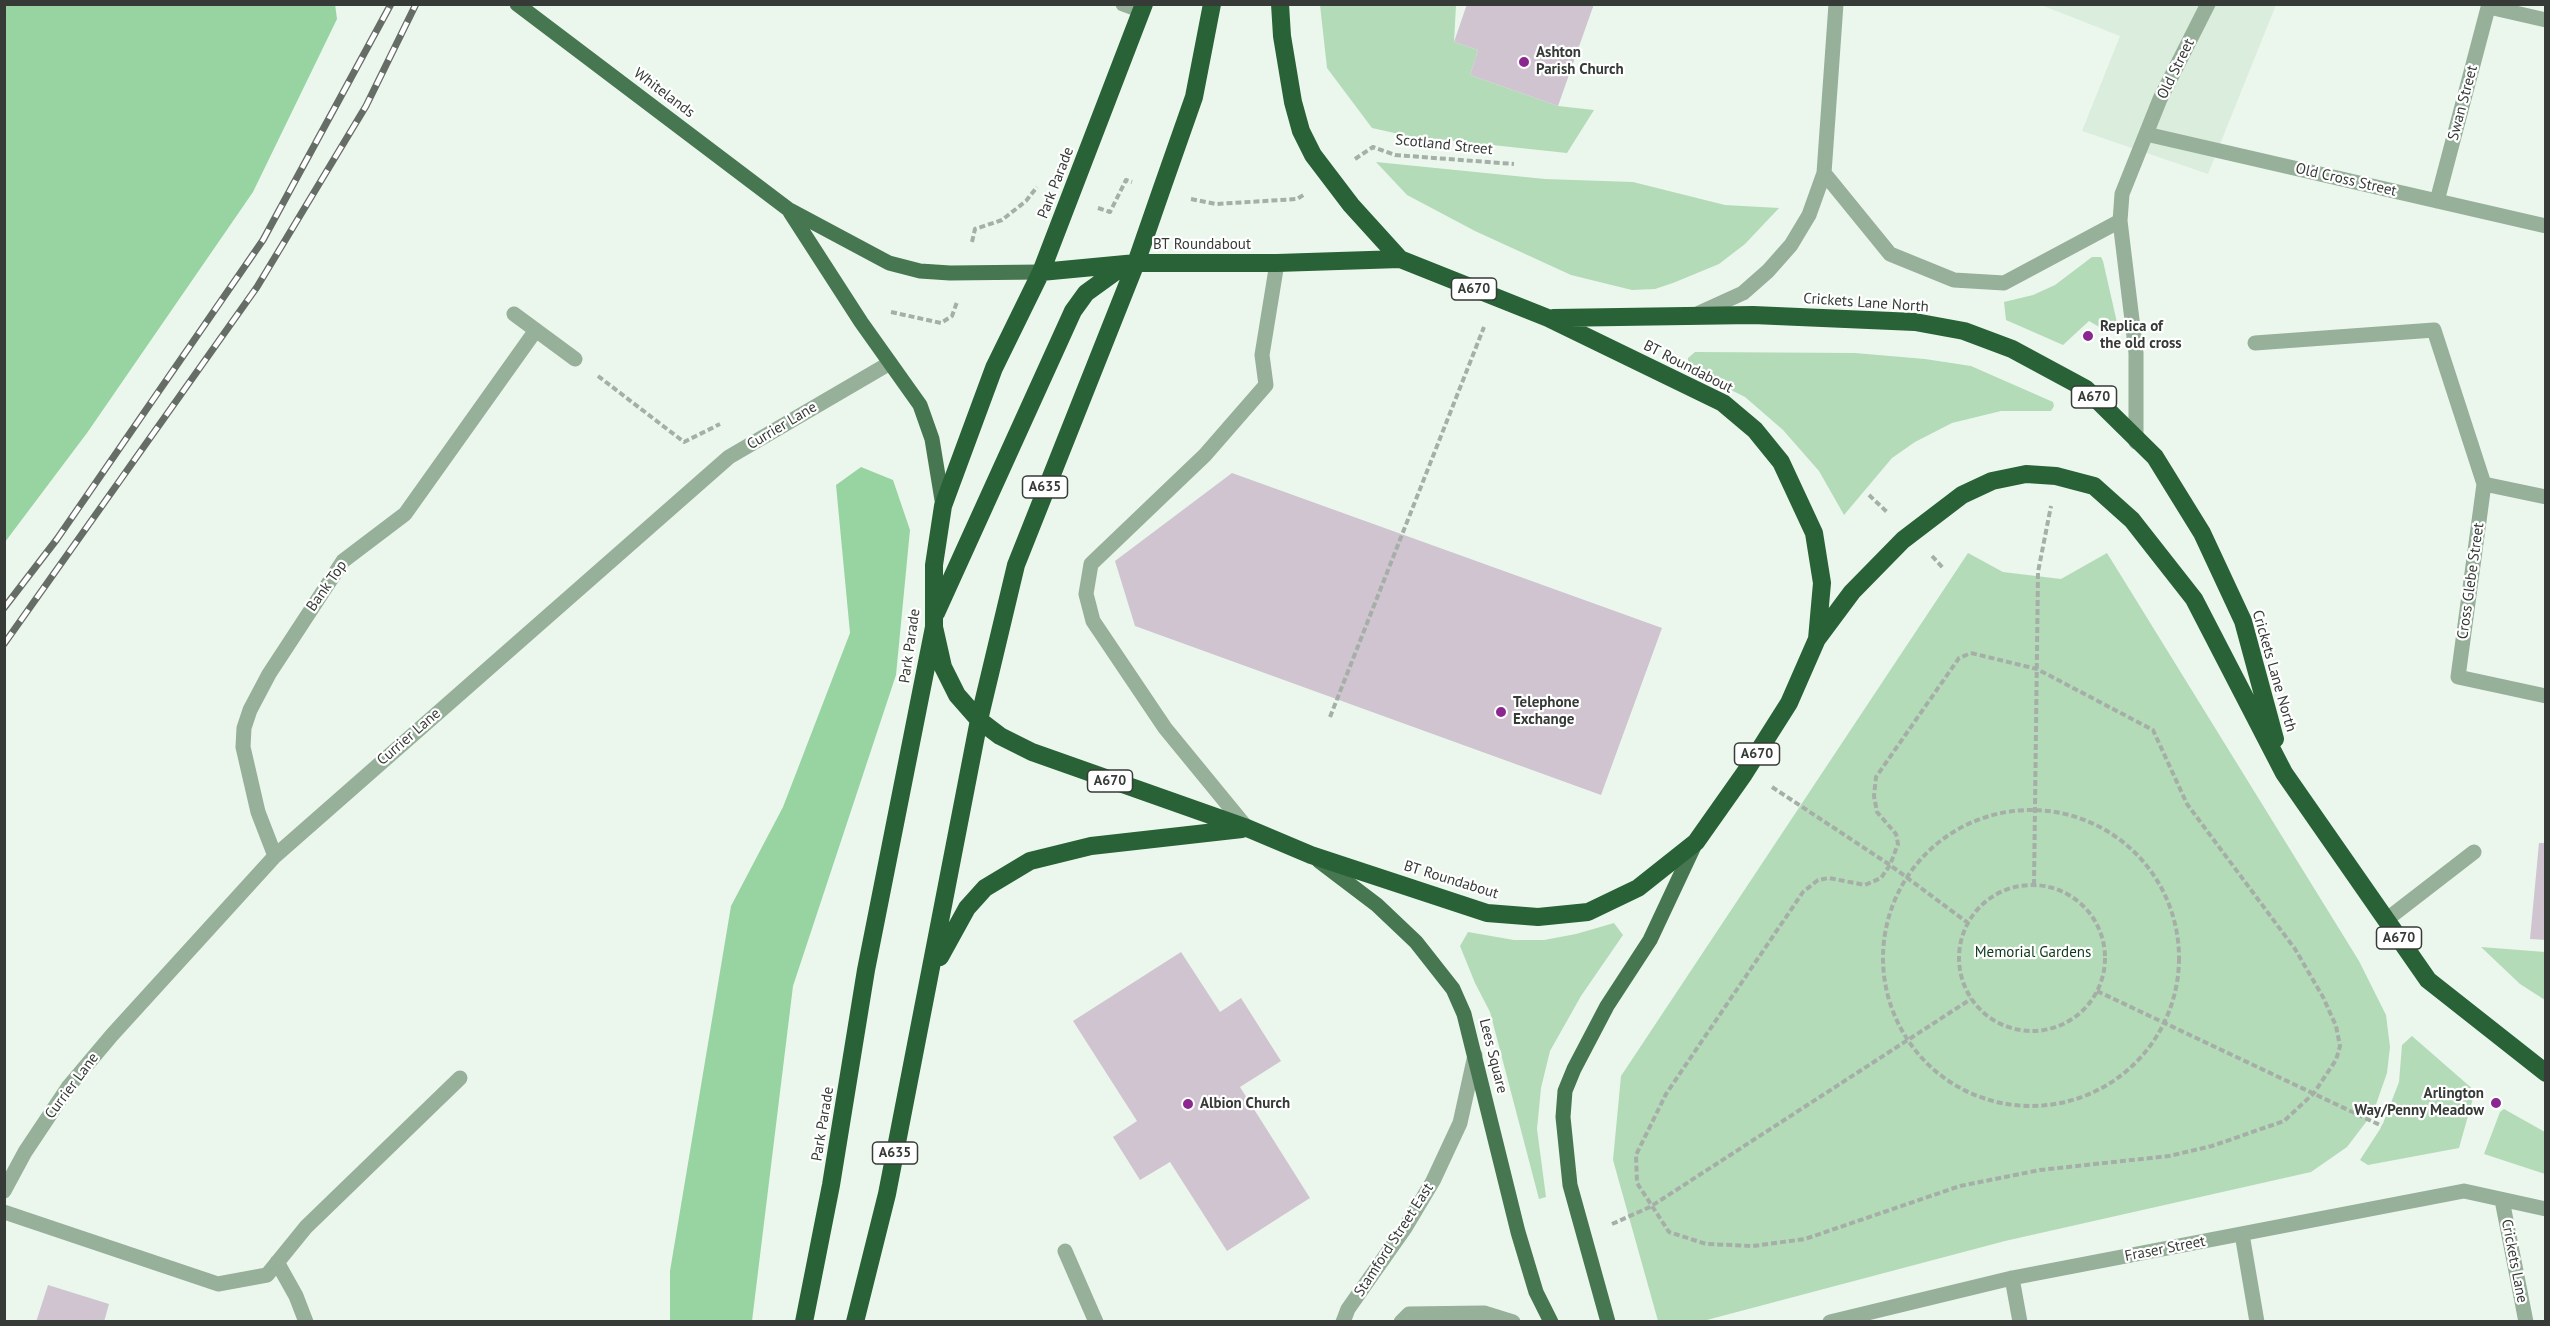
<!DOCTYPE html>
<style>
body{margin:0}
#map{position:relative;width:2550px;height:1326px;overflow:hidden;background:#ebf7ed;font-family:"PT Sans",sans-serif}
canvas{display:block}
.frame{position:absolute;inset:0;border:6px solid #363b37;pointer-events:none}
</style>
<div id="map">
<canvas width="2550" height="1326"></canvas>
<div class="frame"></div>
</div>
<script>
const ctx = document.querySelector('canvas').getContext('2d');
ctx.lineJoin = 'round';
function fill(path, color) {
  ctx.fillStyle = color;
  ctx.fill(path, 'evenodd');
}
function toPath(rows) {
  const path = new Path2D();
  for (const r of rows) {
    if (r.length === 3) {
      path.moveTo(r[0] + r[2], r[1]);
      path.arc(r[0], r[1], r[2], 0, 2 * Math.PI);
      continue;
    }
    path.moveTo(r[0], r[1]);
    for (let i = 2; i < r.length; i += 2) path.lineTo(r[i], r[i + 1]);
  }
  return path;
}
function stroke(path, color, width, dash) {
  ctx.strokeStyle = color;
  ctx.lineWidth = width;
  ctx.lineCap = dash ? 'butt' : 'round';
  ctx.setLineDash(dash || []);
  ctx.stroke(path);
}
function drawText(font, color, halo, rows, align = 'center') {
  ctx.font = font + ' "PT Sans",sans-serif';
  ctx.lineWidth = 4.5;
  ctx.setLineDash([]);
  ctx.textBaseline = 'middle';
  ctx.strokeStyle = halo;
  ctx.fillStyle = color;
  for (const [text, x, y, turn = 0] of rows) {
    ctx.save();
    ctx.translate(x, y);
    ctx.rotate((+turn || 0) * Math.PI / 180);
    ctx.textAlign = isNaN(turn) ? turn : align;
    if (halo) ctx.strokeText(text, 0, 0);
    ctx.fillText(text, 0, 0);
    ctx.restore();
  }
}
fill(toPath([
 [2041,5,2276,5,2208,174,2082,131,2120,36]
]), '#dbeddd');
fill(toPath([
 [1320,5,1456,5,1454,42,1478,50,1470,75,1558,106,1594,110,1567,153,1408,136,1372,128,1327,68],
 [1376,162,1545,179,1633,182,1725,205,1779,208,1745,244,1719,264,1673,283,1655,289,1632,290,1571,275,1475,231,1407,195],
 [2092,257,2101,257,2103,261,2118,327,2108,332,2089,321,2063,345,2006,320,2004,302,2033,295,2055,285],
 [1695,352,1855,353,1925,359,1971,366,2053,402,2054,406,2051,411,2001,411,1952,423,1915,442,1892,458,1844,515,1819,471,1783,430,1745,397,1703,376,1688,365,1688,358],
 [1968,553,2003,572,2061,579,2107,553,2359,961,2386,1015,2390,1047,2387,1073,2373,1113,2347,1147,2311,1172,2005,1241,1703,1321,1658,1321,1613,1160,1621,1076],
 [1614,923,1623,935,1581,996,1550,1051,1541,1088,1537,1129,1546,1197,1539,1199,1490,1012,1475,983,1460,946,1468,932,1514,940,1544,940,1576,934],
 [2481,947,2545,952,2545,1000,2520,984],
 [2412,1036,2475,1091,2459,1148,2368,1165,2360,1160,2382,1126,2399,1082,2402,1045],
 [2504,1109,2545,1132,2545,1174,2484,1154,2500,1112]
]), '#b3dbb8');
fill(toPath([
 [5,4,335,4,337,19,253,192,87,433,5,542],
 [861,467,893,480,910,530,896,675,793,986,752,1321,670,1321,670,1271,731,906,783,807,850,633,836,485]
]), '#97d4a1');
fill(toPath([
 [1467,4,1594,4,1558,106,1470,75,1478,50,1454,42],
 [1232,473,1662,628,1601,795,1135,626,1115,561],
 [2539,843,2546,843,2546,940,2530,939],
 [1181,952,1220,1012,1241,998,1281,1061,1240,1087,1310,1198,1227,1251,1170,1162,1140,1180,1113,1137,1137,1121,1073,1021],
 [48,1285,109,1304,104,1322,36,1322]
]), '#cfc4cf');
stroke(toPath([
 [1355,159,1373,147,1395,155,1514,164],
 [1191,199,1216,204,1297,199,1305,194],
 [1098,208,1110,212,1126,180,1132,182],
 [972,242,975,229,1002,220,1026,201,1037,187],
 [891,312,941,323,952,316,957,302],
 [598,376,684,442,720,424],
 [1869,495,1888,513],
 [1932,556,1944,569],
 [1971,653,2037,669,2153,730,2187,804,2295,949,2323,997,2336,1026,2340,1046,2336,1060,2314,1093,2284,1121,2212,1146,2169,1156,2040,1170,1960,1186,1805,1239,1753,1246,1706,1244,1669,1232,1637,1183,1636,1155,1666,1094,1803,892,1818,880,1829,878,1865,885,1881,878,1890,865,1898,844,1896,834,1877,812,1874,796,1876,777,1959,658,1971,653],
 [1330,717,1484,327],
 [1772,787,1890,865,1968,923],
 [2031,958,148],
 [2034,885,2038,572,2051,506],
 [2032,958,73],
 [2097,991,2382,1126],
 [1612,1224,1650,1207,1971,999]
]), '#a6afa7', 4, [6, 3]);
stroke(toPath([
 [1123,4,1142,11],
 [2489,7,2546,20],
 [2146,134,2546,226],
 [1824,173,1890,254,1954,280,2004,283,2120,221],
 [2437,201,2489,4],
 [1699,313,1743,293,1768,271,1791,245,1809,215,1824,173,1836,4],
 [514,314,575,359],
 [2255,343,2434,330,2484,484,2458,677,2546,696],
 [2136,442,2136,353,2120,221,2122,194,2160,99,2208,4],
 [2484,484,2546,497],
 [1247,828,1165,728,1093,621,1086,594,1091,564,1205,455,1266,385,1262,355,1277,263],
 [275,856,258,812,243,747,244,728,250,710,269,674,343,561,405,514,536,330],
 [2386,920,2474,852],
 [4,1191,25,1152,69,1086,112,1035,275,856,729,457,890,363],
 [2502,1200,2526,1322],
 [4,1212,218,1284,267,1275,306,1227,460,1078],
 [2242,1234,2257,1322],
 [1065,1251,1096,1322],
 [277,1262,296,1296,306,1322],
 [2012,1278,2020,1322],
 [1343,1322,1348,1309,1405,1228,1433,1181,1460,1123,1475,1055],
 [1401,1322,1409,1314,1484,1313,1513,1322],
 [1830,1322,2012,1278,2464,1191,2546,1209]
]), '#96b09a', 15);
stroke(toPath([
 [517,4,788,209,889,263,920,271,950,273,1041,272],
 [790,212,861,322,920,405,932,439,943,506],
 [1319,861,1377,905,1416,942,1453,989,1464,1014,1518,1232,1536,1292,1551,1322],
 [1608,1322,1570,1185,1563,1117,1565,1091,1574,1069,1607,1006,1650,940,1696,842]
]), '#477750', 15);
stroke(toPath([
 [1280,4,1282,36,1293,102,1301,131,1313,155,1351,205,1400,259],
 [1553,318,1753,315,1915,322,1964,331,2012,349,2075,383,2086,389,2155,457,2202,533,2243,621,2275,739],
 [936,613,1073,311,1086,293,1122,267],
 [934,627,943,667,957,695,979,720,1000,736,1032,752,1247,828,1311,855,1487,913,1538,917,1588,912,1638,888,1696,842,1744,774,1789,703,1817,639,1822,583,1814,533,1781,462,1755,430,1723,403,1548,318,1400,259,1277,263,1136,263,1041,272],
 [1817,639,1852,592,1903,540,1962,495,1992,481,2026,474,2056,476,2094,486,2132,520,2194,599,2284,773,2428,980,2546,1073],
 [940,957,967,908,985,888,1030,861,1091,846,1242,829],
 [804,1322,831,1185,866,970,934,627,934,565,943,506,994,368,1041,272,1144,4],
 [855,1322,887,1194,979,720,1016,565,1136,263,1161,191,1194,97,1212,4]
]), '#286236', 18);
const rail = toPath([
 [4,608,57,539,263,240,391,4],
 [4,644,257,287,366,106,416,4]
]);
stroke(rail, '#666d67', 7);
stroke(rail, '#fff', 4.5, [14]);
for (const [x, y, r, color] of [
 [1524,62,6,"#8b2890"],
 [2088,336,6,"#8b2890"],
 [1501,712,6,"#8b2890"],
 [2496,1103,6,"#8b2890"],
 [1188,1104,6,"#8b2890"]
]) {
  const dot = new Path2D();
  dot.arc(x, y, r, 0, 2 * Math.PI);
  ctx.fillStyle = color;
  ctx.fill(dot);
  stroke(dot, '#fff', 2);
}
for (const [x, y, w] of [
 [1474,289,45],
 [2094,397,45],
 [1045,487,45],
 [1757,754,45],
 [1110,781,45],
 [2399,938,45],
 [895,1153,45]
]) {
  const box = new Path2D();
  box.roundRect(x - w / 2, y - 11, w, 22, 4.5);
  ctx.fillStyle = '#fff';
  ctx.fill(box);
  stroke(box, '#363b37', 1.5);
}
drawText('bold 14px', '#363b37', null, [
 ["A670",1474,289],
 ["A670",2094,397],
 ["A635",1045,487],
 ["A670",1757,754],
 ["A670",1110,781],
 ["A670",2399,938],
 ["A635",895,1153]
]);
drawText('bold 15px', '#363b37', '#fff', [
 ["Ashton",1536,53],
 ["Parish Church",1536,70],
 ["Replica of",2100,327],
 ["the old cross",2100,344],
 ["Telephone",1513,703],
 ["Exchange",1513,720],
 ["Arlington",2484,1094,"right"],
 ["Way/Penny Meadow",2484,1111,"right"],
 ["Albion Church",1200,1104]
], 'left');
drawText('15px', '#363b37', '#fff', [
 ["Old Street",2176,69,-64],
 ["Whitelands",664,93,37],
 ["Swan Street",2463,103,-75],
 ["Scotland Street",1444,145,6],
 ["Old Cross Street",2346,180,13],
 ["Park Parade",1056,183,-69],
 ["BT Roundabout",1202,245],
 ["Crickets Lane North",1866,303,4],
 ["BT Roundabout",1688,367,27],
 ["Currier Lane",782,426,-31],
 ["Cross Glebe Street",2471,581,-82],
 ["Bank Top",327,586,-55],
 ["Park Parade",910,646,-82],
 ["Crickets Lane North",2274,671,74],
 ["Currier Lane",409,737,-41],
 ["BT Roundabout",1451,880,17],
 ["Lees Square",1493,1056,76],
 ["Currier Lane",72,1086,-53],
 ["Park Parade",823,1124,-81],
 ["Stamford Street East",1394,1240,-57],
 ["Fraser Street",2165,1249,-11],
 ["Crickets Lane",2514,1261,79]
]);
drawText('15px', '#0b3818', '#fff', [
 ["Memorial Gardens",2033,953]
]);
</script>
